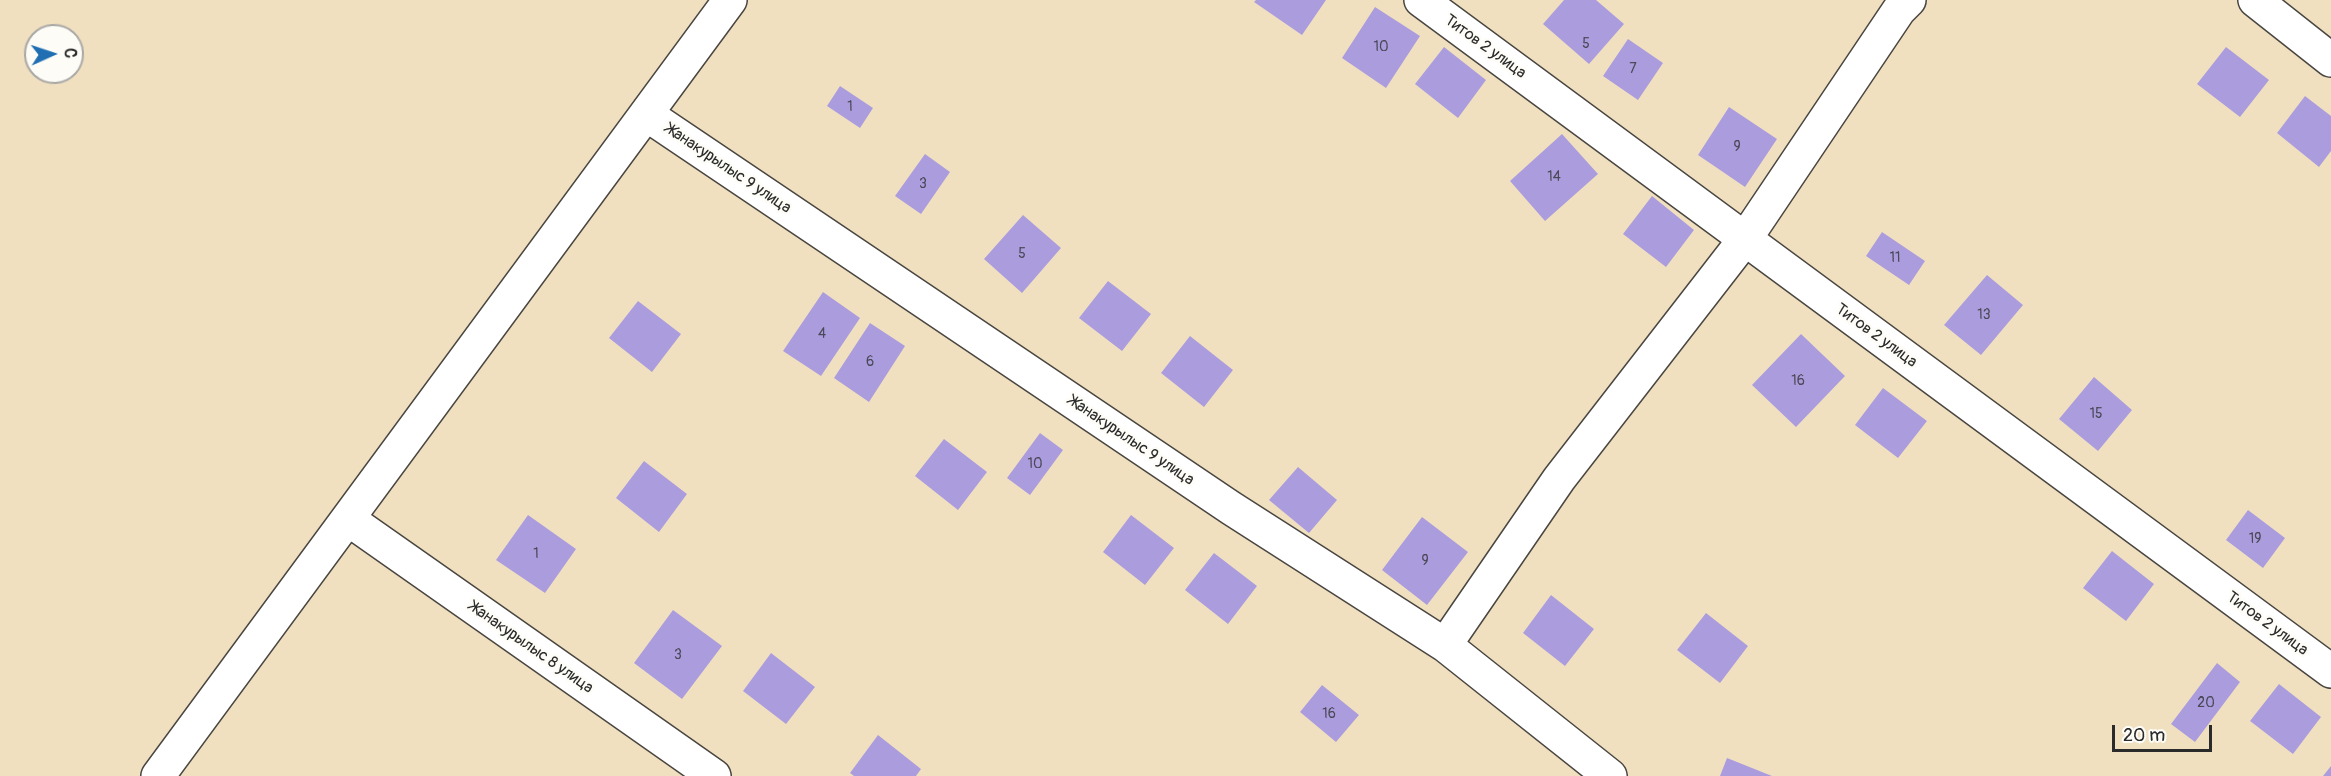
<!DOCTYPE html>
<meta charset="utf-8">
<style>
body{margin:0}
#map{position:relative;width:2331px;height:776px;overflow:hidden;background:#f1e0c0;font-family:Pangolin,sans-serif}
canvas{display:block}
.north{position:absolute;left:24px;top:24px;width:60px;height:60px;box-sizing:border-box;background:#fdfcf7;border:2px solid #a9a8a5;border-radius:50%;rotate:87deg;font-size:16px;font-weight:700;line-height:24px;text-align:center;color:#2b2b2b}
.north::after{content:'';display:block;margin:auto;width:21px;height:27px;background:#1f6fb2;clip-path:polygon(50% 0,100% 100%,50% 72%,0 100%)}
.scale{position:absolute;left:2112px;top:725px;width:100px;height:27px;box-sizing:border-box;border:3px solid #2b2b2b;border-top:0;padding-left:8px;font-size:18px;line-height:21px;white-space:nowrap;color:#2b2b2b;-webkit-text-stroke:4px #fdfcf7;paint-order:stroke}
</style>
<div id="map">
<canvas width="2331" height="776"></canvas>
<div class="north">С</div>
<div class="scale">20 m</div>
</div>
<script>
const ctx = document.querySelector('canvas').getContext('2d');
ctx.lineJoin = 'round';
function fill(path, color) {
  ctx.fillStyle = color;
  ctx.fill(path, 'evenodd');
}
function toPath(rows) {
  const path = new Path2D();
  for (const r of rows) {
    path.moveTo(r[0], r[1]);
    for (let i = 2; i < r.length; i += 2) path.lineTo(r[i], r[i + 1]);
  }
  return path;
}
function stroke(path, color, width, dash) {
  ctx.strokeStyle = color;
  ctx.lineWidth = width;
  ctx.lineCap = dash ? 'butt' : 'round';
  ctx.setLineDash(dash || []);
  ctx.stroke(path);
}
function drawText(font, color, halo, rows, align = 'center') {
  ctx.font = font + ' Pangolin,sans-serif';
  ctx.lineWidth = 5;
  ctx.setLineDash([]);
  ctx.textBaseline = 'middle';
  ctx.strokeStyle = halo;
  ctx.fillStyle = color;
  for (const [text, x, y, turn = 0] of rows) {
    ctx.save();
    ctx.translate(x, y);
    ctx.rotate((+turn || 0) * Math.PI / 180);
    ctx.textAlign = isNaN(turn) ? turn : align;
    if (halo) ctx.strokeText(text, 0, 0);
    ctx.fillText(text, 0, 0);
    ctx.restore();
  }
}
fill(toPath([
 [1256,0,1326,0,1302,35,1254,2],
 [1564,0,1596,0,1624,24,1589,64,1543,24],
 [1375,7,1420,36,1386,88,1342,58],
 [1628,39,1663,63,1638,100,1603,76],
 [1444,47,1486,80,1458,118,1415,84],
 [2226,47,2269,80,2240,117,2197,84],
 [840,86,873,108,860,128,827,106],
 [2305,96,2331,116,2331,151,2319,167,2277,133],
 [1729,107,1777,139,1745,187,1698,155],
 [1562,134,1598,174,1545,221,1510,181],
 [925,154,950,172,921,214,895,196],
 [1652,196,1694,230,1666,267,1623,234],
 [1023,215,1061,248,1022,293,984,259],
 [1882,232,1925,261,1909,285,1866,256],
 [1987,275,2023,305,1981,355,1944,325],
 [1108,281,1151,314,1122,351,1079,318],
 [823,292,860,318,821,376,783,351],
 [638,301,681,334,652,372,609,338],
 [870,323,905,346,869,402,834,378],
 [1801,334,1845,376,1796,427,1752,385],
 [1190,336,1233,370,1204,407,1161,373],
 [2094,377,2132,410,2098,451,2059,419],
 [1883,388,1927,421,1898,458,1855,425],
 [1040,433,1063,450,1030,495,1007,478],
 [944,439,987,472,958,510,915,476],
 [644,461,687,494,659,532,616,498],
 [1298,467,1337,500,1309,533,1269,500],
 [2248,510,2285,538,2263,568,2226,540],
 [528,515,576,549,545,593,496,560],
 [1131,515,1174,548,1145,585,1103,552],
 [1422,517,1468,552,1427,605,1382,570],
 [2112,551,2154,584,2126,621,2083,588],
 [1214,553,1257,586,1228,624,1185,590],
 [1551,595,1594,629,1565,666,1523,633],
 [673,610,722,646,682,699,634,663],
 [1706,613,1748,646,1720,683,1677,650],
 [771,653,815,687,786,724,743,691],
 [2217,663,2240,682,2195,742,2171,724],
 [2279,684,2321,717,2293,754,2250,721],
 [1322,685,1359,715,1336,742,1300,712],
 [878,735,921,769,916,776,854,776,850,773],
 [1727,758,1772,776,1720,776],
 [2331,766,2331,776,2323,776]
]), '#ab9ddd');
const minor = toPath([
 [1421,0,2331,671],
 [2255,0,2331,60],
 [646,114,1231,508,1445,645,1610,776],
 [348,519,714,776],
 [1445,645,1559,479,1745,239,1899,10,1909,0],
 [158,776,730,0]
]);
stroke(minor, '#494641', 36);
stroke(minor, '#fff', 33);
drawText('14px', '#4b4858', null, [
 ["5",1586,44],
 ["10",1381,47],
 ["7",1633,69],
 ["1",850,107],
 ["9",1737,147],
 ["14",1554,177],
 ["3",923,184],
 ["5",1022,254],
 ["11",1895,258],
 ["13",1984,315],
 ["4",822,334],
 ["6",870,362],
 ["16",1798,381],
 ["15",2096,414],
 ["10",1035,464],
 ["19",2255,539],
 ["1",536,554],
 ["9",1425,561],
 ["3",678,655],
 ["20",2206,703],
 ["16",1329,714]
]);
drawText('16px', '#2b2b2b', '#fdfcf7', [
 ["Титов 2 улица",1485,47,36],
 ["Жанакурылыс 9 улица",728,169,34],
 ["Титов 2 улица",1876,336,36],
 ["Жанакурылыс 9 улица",1131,441,34],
 ["Титов 2 улица",2267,624,36],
 ["Жанакурылыс 8 улица",531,648,35]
]);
</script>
